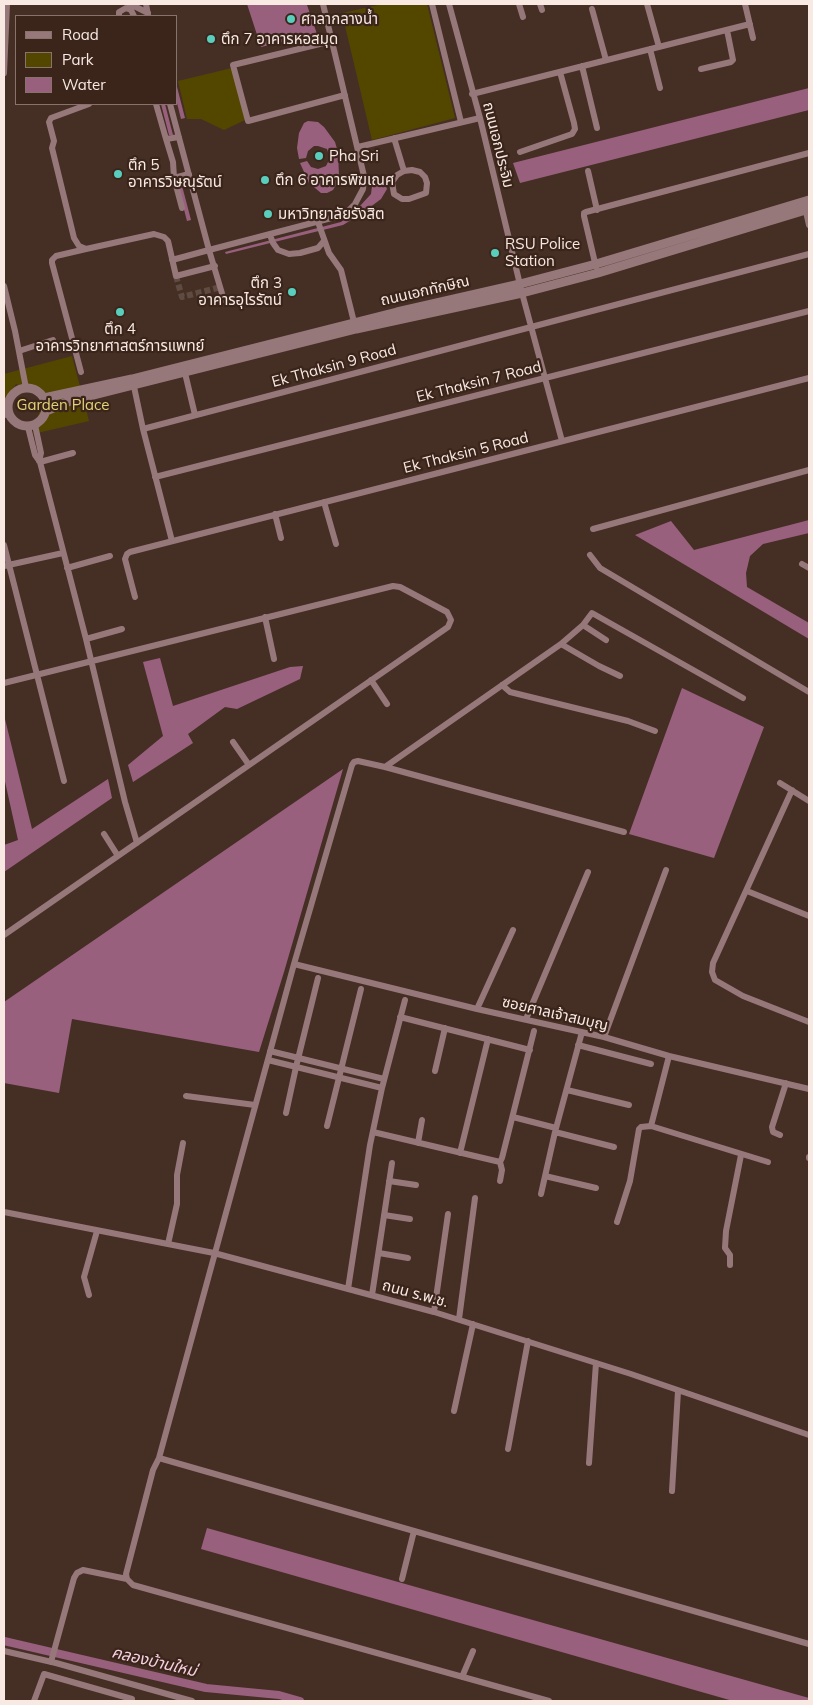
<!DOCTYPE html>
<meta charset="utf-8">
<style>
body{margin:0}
#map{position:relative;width:813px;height:1705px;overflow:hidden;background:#452f25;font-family:Mulish,sans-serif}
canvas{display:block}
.frame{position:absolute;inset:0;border:5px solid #f8e9e3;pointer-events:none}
.legend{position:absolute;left:15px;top:15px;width:162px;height:90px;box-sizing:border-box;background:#3b251b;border:1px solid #87736b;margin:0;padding:6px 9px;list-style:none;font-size:15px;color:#f8e9e3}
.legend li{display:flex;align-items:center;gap:10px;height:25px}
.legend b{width:25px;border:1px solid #87736b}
</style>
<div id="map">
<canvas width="813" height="1705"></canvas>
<div class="frame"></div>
<ul class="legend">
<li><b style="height:6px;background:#97787a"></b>Road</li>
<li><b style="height:14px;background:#534700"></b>Park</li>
<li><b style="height:14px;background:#99607e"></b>Water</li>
</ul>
</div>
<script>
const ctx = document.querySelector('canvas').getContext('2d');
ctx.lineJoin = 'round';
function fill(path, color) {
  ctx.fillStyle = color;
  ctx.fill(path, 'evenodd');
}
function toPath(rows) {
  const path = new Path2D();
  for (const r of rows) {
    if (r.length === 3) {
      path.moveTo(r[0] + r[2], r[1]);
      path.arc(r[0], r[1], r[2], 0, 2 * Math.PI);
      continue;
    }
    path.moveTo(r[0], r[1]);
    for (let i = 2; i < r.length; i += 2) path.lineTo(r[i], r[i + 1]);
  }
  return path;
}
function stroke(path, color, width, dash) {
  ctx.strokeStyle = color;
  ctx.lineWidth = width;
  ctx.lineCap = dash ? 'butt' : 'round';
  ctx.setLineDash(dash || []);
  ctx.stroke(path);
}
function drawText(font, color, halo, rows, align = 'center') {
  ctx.font = font + ' Mulish,"Noto Sans Thai",sans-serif';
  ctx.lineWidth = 4.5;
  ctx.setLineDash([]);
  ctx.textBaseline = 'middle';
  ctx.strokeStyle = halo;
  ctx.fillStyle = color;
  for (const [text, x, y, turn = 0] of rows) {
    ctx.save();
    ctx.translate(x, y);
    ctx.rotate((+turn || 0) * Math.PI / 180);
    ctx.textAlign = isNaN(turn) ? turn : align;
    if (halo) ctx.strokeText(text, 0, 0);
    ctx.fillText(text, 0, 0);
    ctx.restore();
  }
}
fill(toPath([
 [383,4,427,4,455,118,372,140,342,13],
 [232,68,245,120,224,130,201,119,187,119,178,81],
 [72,356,89,421,33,434,44,396,16,384,4,401,4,374]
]), '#534700');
fill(toPath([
 [247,4,304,4,307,5,317,34,261,47],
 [176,83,185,118,181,119,176,99],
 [809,88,809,110,520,183,513,163],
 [161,104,165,104,173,135,169,135],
 [308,121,318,122,324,127,335,142,338,152,339,176,337,183,333,190,327,193,321,193,309,183,300,163,307,161,311,167,318,169,326,166,330,158,327,149,318,146,314,146,308,151,306,158,299,159,297,148,299,133,304,123],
 [180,178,191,220,187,221,176,179],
 [380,182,385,183,387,189,381,199,361,214,343,225,226,254,225,252,341,222,360,206,371,194,372,186],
 [809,520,809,533,763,544,750,556,746,573,747,587,809,623,809,639,635,535,671,521,694,550],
 [160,658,173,706,290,667,303,666,300,679,237,709,225,707,188,734,193,743,133,782,128,765,163,736,143,662],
 [682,688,764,727,714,858,629,834],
 [4,715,32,829,108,779,112,798,4,872,4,845,18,840,4,777],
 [343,769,284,972,259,1052,72,1019,59,1093,4,1083,4,1002],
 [207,1528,809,1698,809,1701,733,1701,201,1549]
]), '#99607e');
stroke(toPath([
 [4,1641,206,1688,279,1695,300,1701]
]), '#99607e', 8);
stroke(toPath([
 [176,276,182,297,221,287]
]), '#604b42', 6, [6, 3]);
stroke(toPath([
 [130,4,148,13],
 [146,4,148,15],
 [432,4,461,122],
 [449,4,480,118,522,293,562,441],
 [519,4,523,17],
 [540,4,542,10],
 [647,4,659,47],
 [745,4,753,38],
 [592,9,606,60],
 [119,16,119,12,126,8,131,10,134,16],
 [332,41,233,65,248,121,345,95],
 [650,49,660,88],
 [582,66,597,128],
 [701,69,731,62,733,60,727,30],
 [4,73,7,4],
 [472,94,750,24],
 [89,104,51,118,49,122,54,141,52,148,74,238,79,246,86,249,154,234,164,237,168,241,176,276,215,266],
 [156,104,166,139,179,137],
 [170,104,209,250,339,216,348,211,355,204,363,189,364,176,323,4],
 [394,138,404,171,412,170,420,172,425,177,427,183,426,193,409,199,402,199,394,194,392,182,397,175,404,171],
 [166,139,173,162,174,178],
 [358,147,480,118],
 [520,152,572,134,575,129,574,123,560,72],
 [588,171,597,210],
 [805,207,809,225],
 [182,208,174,178,189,174],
 [318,222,329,253,341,270,355,326],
 [270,235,273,243,278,250,289,254,300,253,318,248,324,241],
 [172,260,209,250,224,300],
 [596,267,584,216,584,213,586,212,809,153],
 [4,286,15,331,26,388],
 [19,351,53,340],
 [81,372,52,263,52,260,56,256,86,249],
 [185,373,195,415],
 [133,382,143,429,172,541],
 [4,408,8,407],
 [4,415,9,414],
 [35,425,41,453,39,461],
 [28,427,35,455,40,462,86,639,125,802,137,843],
 [143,429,809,254],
 [40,462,73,453],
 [155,477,809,311],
 [324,502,336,544],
 [275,514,281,538],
 [593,529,809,470],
 [4,545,64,781],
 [590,555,600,568,809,692],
 [802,564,809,568],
 [4,566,63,553],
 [67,568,110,556],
 [135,597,125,559,127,554,130,552,809,378],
 [265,617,274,659],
 [583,625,606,640],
 [86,639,122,629],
 [561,644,599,666,620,676],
 [371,680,387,704],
 [4,683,393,586,400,587,447,612,451,620,448,627,4,935],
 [502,685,510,692,628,721,655,731],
 [233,742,249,765],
 [385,767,561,644,583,625,592,613,743,698],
 [780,783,809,801],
 [792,790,713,963,712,972,715,980,743,996,809,1022],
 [104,834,118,856],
 [747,891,809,916],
 [294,964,477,1009,604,1037,669,1056,809,1089],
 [477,1009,513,930],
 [400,1017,530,1050],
 [526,1019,588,872],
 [604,1037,666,870],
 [578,1045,651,1064],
 [270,1051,384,1079],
 [268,1060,382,1088],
 [435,1071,445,1028],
 [567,1090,629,1105],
 [186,1096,255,1105],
 [286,1113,296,1067,318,978],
 [513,1117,556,1128],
 [327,1126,361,989],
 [651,1126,669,1056],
 [373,1132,500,1162],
 [555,1132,614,1147],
 [780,1135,773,1132,772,1127,786,1083],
 [418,1143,422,1120],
 [460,1153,488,1039],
 [809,1158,809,1157],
 [545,1176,596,1188],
 [389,1181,416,1185],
 [500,1181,502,1170,500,1162,502,1158,534,1031],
 [541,1194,555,1132,582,1032],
 [4,1212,214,1253,434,1312,631,1374,809,1435],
 [384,1215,410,1219],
 [617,1222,630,1181,639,1129,641,1127,651,1126,768,1162],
 [168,1244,177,1204,177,1175,183,1143],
 [379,1253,408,1258],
 [730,1265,730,1255,725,1248,726,1231,741,1155],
 [348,1289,370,1145,382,1088,405,1000],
 [89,1295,84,1277,97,1231],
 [372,1295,392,1163],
 [434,1312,448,1214],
 [459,1319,475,1198],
 [454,1411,473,1324],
 [508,1449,528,1341],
 [159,1458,809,1644],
 [589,1463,596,1363],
 [672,1491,678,1391],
 [127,1579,126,1574,153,1470,159,1458,294,964,352,765,354,762,358,761,385,767,624,832],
 [402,1579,414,1531],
 [4,1651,56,1663,192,1701],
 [51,1662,74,1578,77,1573,83,1570,127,1579,133,1585,549,1701],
 [462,1677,473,1651],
 [34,1701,44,1674,132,1699]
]), '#97787a', 6);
stroke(toPath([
 [27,407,19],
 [44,398,132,379,397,312,520,284,596,264,809,200],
 [46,411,70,401,356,329,522,293,598,273,809,209]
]), '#97787a', 9);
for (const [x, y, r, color] of [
 [291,19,5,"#5acebd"],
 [211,39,5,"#5acebd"],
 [319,156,5,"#5acebd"],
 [118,174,5,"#5acebd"],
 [265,180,5,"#5acebd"],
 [268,214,5,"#5acebd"],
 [495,253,5,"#5acebd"],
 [292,292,5,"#5acebd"],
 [120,312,5,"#5acebd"]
]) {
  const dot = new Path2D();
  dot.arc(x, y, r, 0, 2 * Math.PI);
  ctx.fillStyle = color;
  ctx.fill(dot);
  stroke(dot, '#3b251b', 2);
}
drawText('15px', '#f8e9e3', '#3b251b', [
 ["ศาลากลางน้ำ",301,19],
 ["ตึก 7 อาคารหอสมุด",221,39],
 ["Pha Sri",329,156],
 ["ตึก 5",128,165],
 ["อาคารวิษณุรัตน์",128,182],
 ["ตึก 6 อาคารพิฆเณศ",275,180],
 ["มหาวิทยาลัยรังสิต",278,214],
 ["RSU Police",505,244],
 ["Station",505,261],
 ["ตึก 3",282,283,"right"],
 ["อาคารอุไรรัตน์",282,300,"right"],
 ["ตึก 4",120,329,"center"],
 ["อาคารวิทยาศาสตร์การแพทย์",120,346,"center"]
], 'left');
drawText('15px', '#f8e9e3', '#3b251b', [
 ["ถนนเอกประจิม",498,145,76],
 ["ถนนเอกทักษิณ",425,291,-13],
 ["Ek Thaksin 9 Road",334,366,-15],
 ["Ek Thaksin 7 Road",479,382,-14],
 ["Ek Thaksin 5 Road",466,453,-14],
 ["ซอยศาลเจ้าสมบุญ",555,1014,13],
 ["ถนน ร.พ.ช.",415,1294,15]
]);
drawText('15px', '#e4d377', '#3b251b', [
 ["Garden Place",63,405]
]);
drawText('italic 16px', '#f5d1e2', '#3b251b', [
 ["คลองบ้านใหม่",154,1662,13]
]);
</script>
